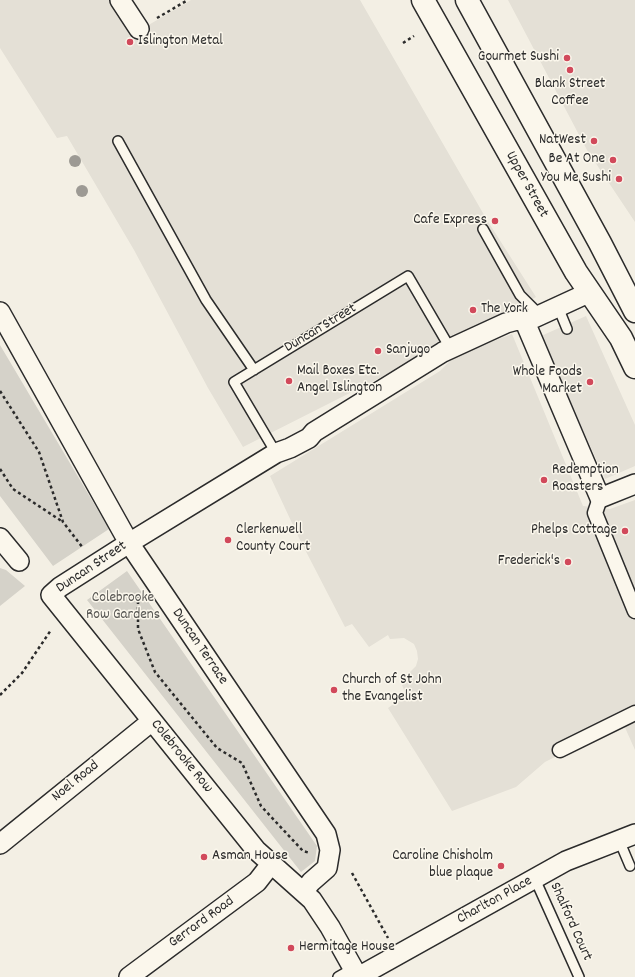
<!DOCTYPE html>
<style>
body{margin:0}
canvas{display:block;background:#f3efe4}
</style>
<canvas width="635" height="977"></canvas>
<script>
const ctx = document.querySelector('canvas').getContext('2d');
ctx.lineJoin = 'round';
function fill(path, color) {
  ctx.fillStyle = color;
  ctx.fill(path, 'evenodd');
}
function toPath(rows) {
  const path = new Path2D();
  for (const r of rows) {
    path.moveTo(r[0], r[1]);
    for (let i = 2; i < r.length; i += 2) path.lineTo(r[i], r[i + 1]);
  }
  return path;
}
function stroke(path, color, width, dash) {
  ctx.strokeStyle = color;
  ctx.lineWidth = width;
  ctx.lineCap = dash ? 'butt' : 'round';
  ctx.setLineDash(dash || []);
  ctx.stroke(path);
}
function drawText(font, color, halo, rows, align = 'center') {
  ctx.font = font + ' Dekko,sans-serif';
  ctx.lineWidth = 3;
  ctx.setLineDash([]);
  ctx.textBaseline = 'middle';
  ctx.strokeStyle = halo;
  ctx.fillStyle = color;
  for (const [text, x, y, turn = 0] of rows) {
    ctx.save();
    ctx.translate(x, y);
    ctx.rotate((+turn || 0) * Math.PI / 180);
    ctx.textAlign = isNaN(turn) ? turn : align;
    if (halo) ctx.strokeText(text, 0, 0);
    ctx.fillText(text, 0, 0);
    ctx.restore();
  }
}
fill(toPath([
 [0,0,112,0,135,33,191,0,360,0,487,220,536,297,506,314,243,447,208,388,134,250,67,136,57,138,0,48],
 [508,0,635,0,635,222,587,150],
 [586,316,635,425,635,466,605,479,541,336],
 [512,334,583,506,610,509,635,500,635,750,623,723,545,762,516,787,452,811,388,708,406,695,402,685,409,679,407,675,416,666,418,659,417,651,414,644,404,638,390,639,388,635,369,647,352,624,345,627,299,538,270,476,440,371,456,355]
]), '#e4e0d6');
fill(toPath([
 [0,345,109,529,53,566,0,496],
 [0,568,6,570,25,586,0,606],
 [127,571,317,846,315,861,301,872,87,600]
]), '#d5d2c9');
const service = toPath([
 [118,141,206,300,254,370],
 [483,229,520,295,540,315],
 [558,307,567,329],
 [276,453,234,382,408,276,450,348],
 [619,840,630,866],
 [535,879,579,977],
 [338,977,352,969]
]);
const pedestrian = toPath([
 [600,498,595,513,635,611],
 [560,750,635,713]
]);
const minor = toPath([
 [120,0,139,29],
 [0,312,129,543,326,834,330,850,327,868,311,882,304,891],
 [525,322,600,498,635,484],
 [0,538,19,561],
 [0,844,152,721],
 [129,977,257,882,271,864],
 [358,977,330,927,312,900,256,850,51,595,60,587,129,543,276,453,290,448,309,438,314,432,443,352,506,323,517,320,525,322,588,293],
 [358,977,566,861,635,834]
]);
const trunk = toPath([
 [423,0,576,272,621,338,635,367],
 [467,0,600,243,635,311]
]);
stroke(service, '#2b2b2b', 12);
stroke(pedestrian, '#2b2b2b', 17);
stroke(minor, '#2b2b2b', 22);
stroke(trunk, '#2b2b2b', 25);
stroke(toPath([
 [157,18,188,0],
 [403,43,414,36],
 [0,391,39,452,63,522,83,548],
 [0,469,13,489,63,522],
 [138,595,138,629,155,672,217,748,242,763,261,806,303,851,310,853],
 [0,695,22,673,51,630],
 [352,873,388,938]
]), '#2b2b2b', 2.5, [3, 3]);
stroke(service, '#fbf7ec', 9);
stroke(pedestrian, '#fbf7ec', 14);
stroke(minor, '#fbf7ec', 19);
stroke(trunk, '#fbf7ec', 22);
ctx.fillStyle = '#9d9a94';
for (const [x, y] of [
 [75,161],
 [82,191]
]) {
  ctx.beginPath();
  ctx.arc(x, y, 6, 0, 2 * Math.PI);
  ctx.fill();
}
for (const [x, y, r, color] of [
 [130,42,4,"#d1495b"],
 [567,58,4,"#d1495b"],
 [570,70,4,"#d1495b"],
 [594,141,4,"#d1495b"],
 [613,160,4,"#d1495b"],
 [619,179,4,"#d1495b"],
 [495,221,4,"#d1495b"],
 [473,310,4,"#d1495b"],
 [378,351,4,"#d1495b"],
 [289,381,4,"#d1495b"],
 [590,382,4,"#d1495b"],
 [544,480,4,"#d1495b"],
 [625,531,4,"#d1495b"],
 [228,540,4,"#d1495b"],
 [568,562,4,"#d1495b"],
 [334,690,4,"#d1495b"],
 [204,857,4,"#d1495b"],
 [501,866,4,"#d1495b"],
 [291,948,4,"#d1495b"]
]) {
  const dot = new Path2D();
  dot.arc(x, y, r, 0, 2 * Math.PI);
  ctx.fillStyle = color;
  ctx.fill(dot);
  stroke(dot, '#fbf7ec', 1.5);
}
drawText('15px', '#2b2b2b', '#fbf7ec', [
 ["Islington Metal",138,42],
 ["Gourmet Sushi",559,58,"right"],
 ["Blank Street",570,85,"center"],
 ["Coffee",570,102,"center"],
 ["NatWest",586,141,"right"],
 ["Be At One",605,160,"right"],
 ["You Me Sushi",611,179,"right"],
 ["Cafe Express",487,221,"right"],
 ["The York",481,310],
 ["Sanjugo",386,351],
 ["Mail Boxes Etc.",297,372],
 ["Angel Islington",297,389],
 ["Whole Foods",582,373,"right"],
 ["Market",582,390,"right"],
 ["Redemption",552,471],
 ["Roasters",552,488],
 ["Clerkenwell",236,531],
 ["County Court",236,548],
 ["Phelps Cottage",617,531,"right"],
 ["Frederick's",560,562,"right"],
 ["Church of St John",342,681],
 ["the Evangelist",342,698],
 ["Asman House",212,857],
 ["Caroline Chisholm",493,857,"right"],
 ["blue plaque",493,874,"right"],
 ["Hermitage House",299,948]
], 'left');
drawText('15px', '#2b2b2b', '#fbf7ec', [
 ["Upper Street",526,185,61],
 ["Duncan Street",321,329,-31],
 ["Duncan Street",92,568,-34],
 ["Duncan Terrace",199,647,56],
 ["Colebrooke Row",181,757,51],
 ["Noel Road",76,782,-39],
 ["Charlton Place",495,901,-29],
 ["Shalford Court",570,922,66],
 ["Gerrard Road",202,923,-36]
]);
drawText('15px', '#565552', '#fbf7ec', [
 ["Colebrooke",123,599],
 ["Row Gardens",123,616]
]);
</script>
